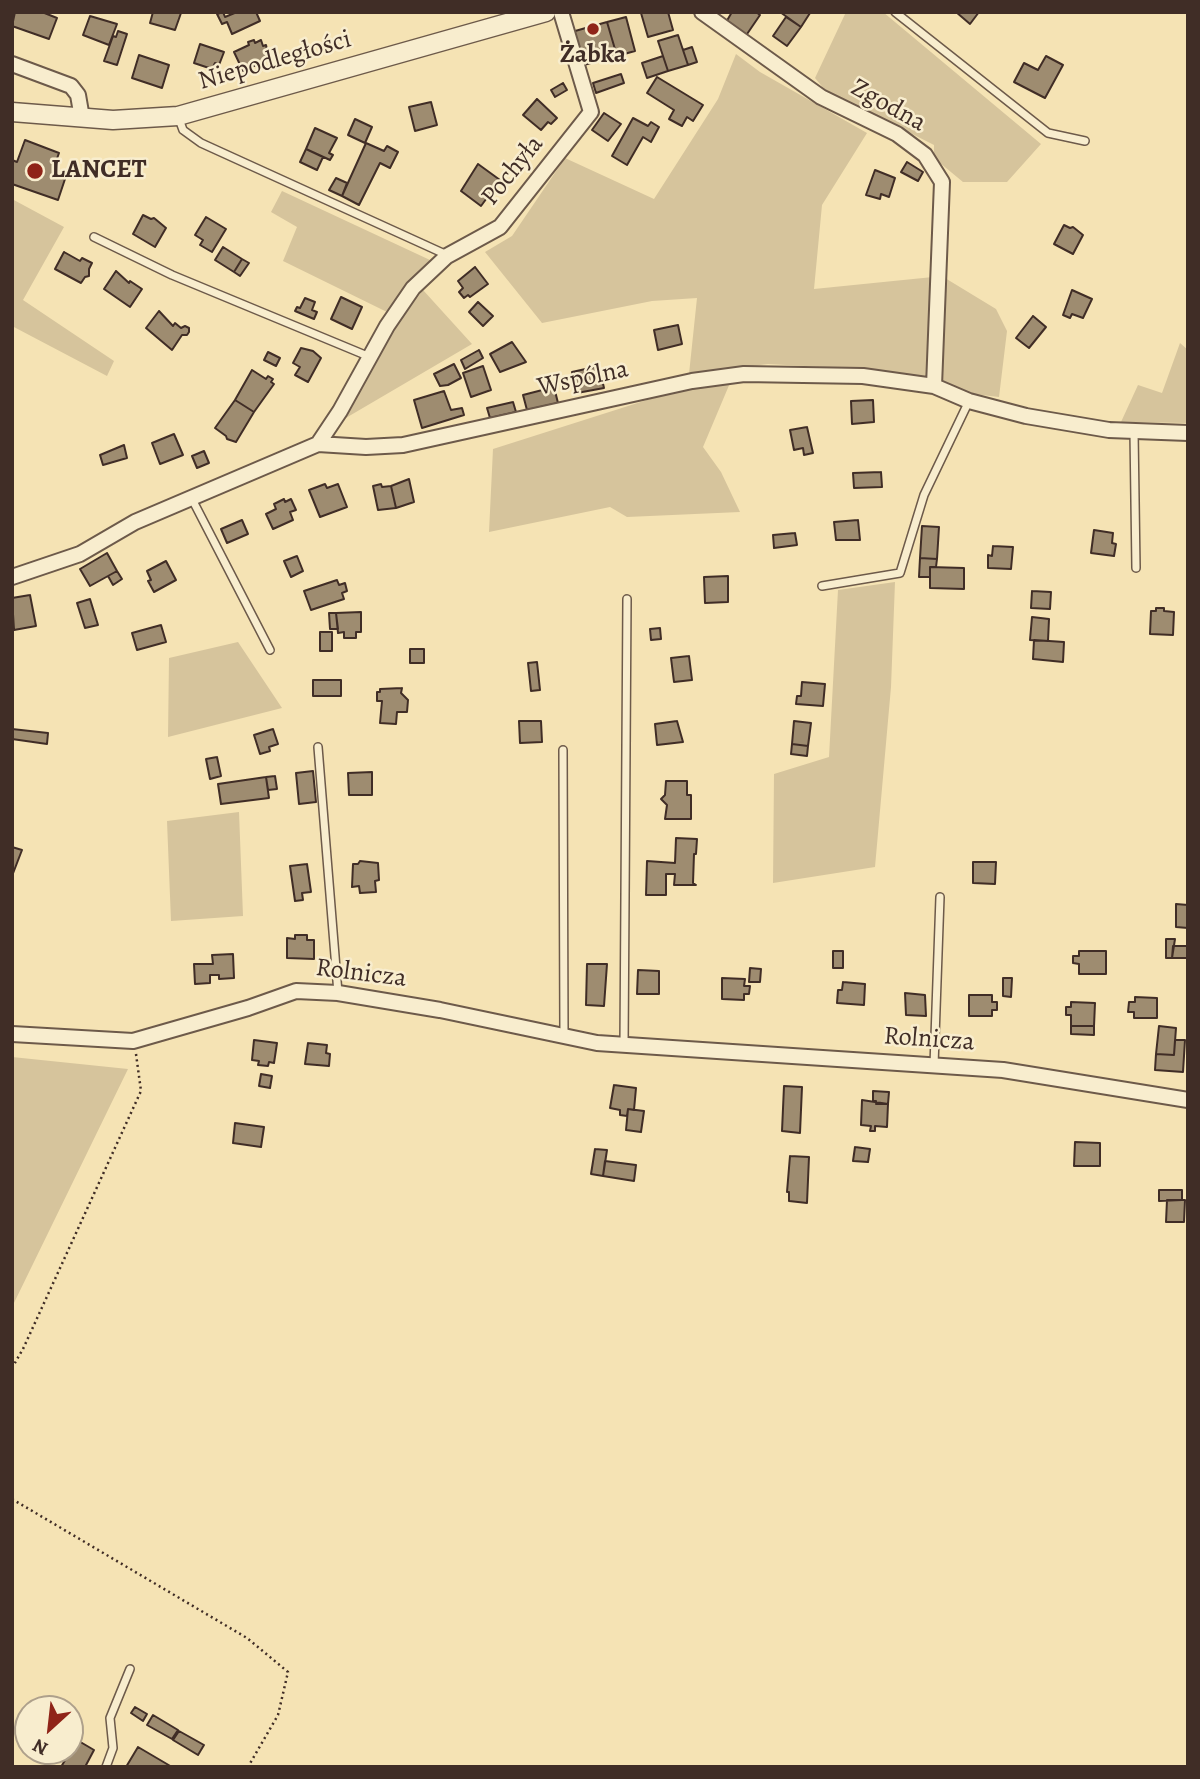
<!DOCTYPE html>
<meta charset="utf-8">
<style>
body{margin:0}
#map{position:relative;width:1200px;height:1779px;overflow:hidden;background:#f5e3b4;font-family:Alegreya,serif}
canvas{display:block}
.frame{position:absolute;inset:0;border:14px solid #402d26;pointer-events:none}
.north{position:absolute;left:14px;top:1695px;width:70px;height:70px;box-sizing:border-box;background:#f8edce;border:2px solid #aea08b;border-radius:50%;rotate:207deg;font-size:19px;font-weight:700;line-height:28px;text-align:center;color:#402d26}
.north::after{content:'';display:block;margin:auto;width:24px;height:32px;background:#8f2418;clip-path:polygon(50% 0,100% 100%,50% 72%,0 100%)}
</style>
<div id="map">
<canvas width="1200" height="1779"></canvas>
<div class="frame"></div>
<div class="north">N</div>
</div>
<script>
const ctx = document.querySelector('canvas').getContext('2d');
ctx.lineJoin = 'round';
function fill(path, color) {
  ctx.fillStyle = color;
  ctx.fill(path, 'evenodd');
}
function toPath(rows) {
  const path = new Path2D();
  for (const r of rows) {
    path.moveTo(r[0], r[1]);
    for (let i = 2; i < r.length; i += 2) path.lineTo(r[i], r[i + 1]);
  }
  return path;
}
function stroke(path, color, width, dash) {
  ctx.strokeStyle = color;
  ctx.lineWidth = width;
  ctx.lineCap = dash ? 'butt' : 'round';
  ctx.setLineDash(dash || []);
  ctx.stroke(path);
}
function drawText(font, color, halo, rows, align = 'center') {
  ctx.font = font + ' Alegreya,serif';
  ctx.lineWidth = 5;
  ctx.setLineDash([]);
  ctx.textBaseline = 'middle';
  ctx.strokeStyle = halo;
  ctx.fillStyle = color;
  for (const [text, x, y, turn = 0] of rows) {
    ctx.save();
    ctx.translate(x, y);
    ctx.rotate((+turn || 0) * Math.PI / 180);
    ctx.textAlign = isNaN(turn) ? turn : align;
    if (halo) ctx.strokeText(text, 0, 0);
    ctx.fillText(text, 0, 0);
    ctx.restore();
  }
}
fill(toPath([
 [846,12,883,12,1041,144,1007,182,963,182,934,158,934,145,825,90,815,78],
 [736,54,760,72,867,133,822,205,814,289,933,277,926,379,842,368,768,364,689,374,697,298,652,301,542,323,485,252,512,236,565,158,654,199,718,99],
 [282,191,430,260,387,312,283,261,297,227,271,212],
 [12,199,64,227,23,300,114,361,107,376,12,326],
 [945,278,996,309,1007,331,999,397,965,393,940,380],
 [423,290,472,344,339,422,372,371,392,332],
 [1180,343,1188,350,1188,423,1121,422,1138,385,1162,393],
 [730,383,703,447,721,472,740,512,627,517,610,507,489,532,493,449,694,385],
 [895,582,891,687,875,867,773,883,774,774,829,757,838,590],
 [238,642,282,708,168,737,169,658],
 [239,812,243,916,171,921,167,821],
 [12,1057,128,1069,12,1307]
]), '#d6c49c');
const building = toPath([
 [15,12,42,12,57,18,49,39,12,26,15,12],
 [153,12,181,13,175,30,150,23,153,12],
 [223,12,225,17,237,12,256,12,260,21,232,34,227,22,222,24,217,14,223,12],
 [668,12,673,30,648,37,641,13,668,12],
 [732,12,756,12,760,15,745,37,725,24,732,12],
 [780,12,810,12,810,13,801,27,780,12],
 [956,12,979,12,970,24,956,12],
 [90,16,117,24,109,45,83,35,90,16],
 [626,17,635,51,617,56,607,22,626,17],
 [786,17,801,27,787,46,773,36,786,17],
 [607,22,617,56,580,66,568,33,607,22],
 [118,31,127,34,117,65,104,61,113,36,116,37,118,31],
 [678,35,688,65,668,71,658,41,678,35],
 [254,40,255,43,261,40,263,46,266,45,269,59,243,71,234,52,249,45,248,42,254,40],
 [200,44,224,52,219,65,215,63,212,69,194,63,200,44],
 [692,47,697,62,688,65,683,50,692,47],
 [139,55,169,65,162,88,132,78,139,55],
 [663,56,668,71,647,78,642,63,663,56],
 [1046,56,1063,65,1045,98,1014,82,1024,63,1038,70,1046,56],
 [621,74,624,83,596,93,593,83,621,74],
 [657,77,703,105,693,121,687,117,682,126,669,119,674,110,647,93,657,77],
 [563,83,567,90,555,97,551,90,563,83],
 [537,99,557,118,551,124,548,122,541,130,523,115,537,99],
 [431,102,437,125,415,131,409,107,431,102],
 [604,113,621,124,608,141,592,130,604,113],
 [633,118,648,126,651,122,659,127,651,142,643,137,627,165,612,156,633,118],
 [355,119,372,127,365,143,348,135,355,119],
 [315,128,337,138,329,153,333,155,330,160,306,149,315,128],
 [25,140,59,153,54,167,57,167,60,175,59,177,65,179,58,200,12,184,12,160,17,162,25,140],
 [366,143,384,151,387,146,398,152,390,168,380,163,359,205,342,196,366,143],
 [306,149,323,157,317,170,300,162,306,149],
 [907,162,923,172,918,181,901,172,907,162],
 [478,164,500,180,481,206,461,191,478,164],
 [875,170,895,178,889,197,881,194,880,199,866,195,875,170],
 [336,178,347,183,342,196,329,190,336,178],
 [143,215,151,219,154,218,166,228,155,247,133,234,143,215],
 [206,217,226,229,212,252,200,245,203,240,195,235,206,217],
 [1064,225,1070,228,1073,227,1083,235,1073,254,1054,244,1064,225],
 [223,247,242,259,234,272,215,260,223,247],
 [64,252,80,261,82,258,92,263,89,269,89,276,85,277,81,283,55,269,64,252],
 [242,259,249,263,240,276,234,272,242,259],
 [475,267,488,284,470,297,468,295,464,298,459,292,463,288,458,281,475,267],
 [116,271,129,283,130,281,142,289,130,307,104,289,116,271],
 [1072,290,1092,299,1083,318,1072,314,1070,318,1063,315,1072,290],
 [341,297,362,307,352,329,331,319,341,297],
 [305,298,315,302,312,310,317,312,314,319,295,311,297,307,300,308,305,298],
 [478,302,493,316,483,326,469,312,478,302],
 [159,311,173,326,175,323,181,328,185,326,189,328,189,332,187,335,182,335,172,350,146,328,159,311],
 [1033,316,1046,327,1029,348,1016,338,1033,316],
 [678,325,682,344,658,350,654,330,678,325],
 [512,342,526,362,500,372,490,354,512,342],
 [301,348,313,351,321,358,308,382,295,375,300,367,293,363,301,348],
 [479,350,483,358,465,369,461,360,479,350],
 [268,352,280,358,276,366,264,360,268,352],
 [454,364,461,378,448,385,440,386,434,374,454,364],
 [483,366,491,390,471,397,463,373,483,366],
 [599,366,604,388,577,393,572,372,599,366],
 [252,370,266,379,268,376,273,379,271,382,274,384,254,412,235,400,252,370],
 [554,387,558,403,527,410,523,395,554,387],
 [444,391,451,410,462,408,464,415,422,428,414,400,444,391],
 [235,400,254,412,236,442,227,439,226,436,215,428,235,400],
 [873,400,874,422,852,424,851,401,873,400],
 [513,402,516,412,490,418,487,408,513,402],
 [807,427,813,453,804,455,803,448,794,450,790,430,807,427],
 [174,434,183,455,160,464,152,443,174,434],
 [124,445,127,458,103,465,100,455,124,445],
 [204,451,209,463,197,468,192,456,204,451],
 [881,472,882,487,854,488,853,473,881,472],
 [409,479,414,502,396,508,391,486,409,479],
 [325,484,327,488,338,484,347,507,320,517,309,490,325,484],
 [381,484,382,487,391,486,396,508,378,510,373,486,381,484],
 [284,499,285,502,291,499,296,510,290,512,293,520,273,529,266,514,276,509,274,504,284,499],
 [242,520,248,534,227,543,221,529,242,520],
 [858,520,860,540,836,540,834,522,858,520],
 [922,526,939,527,937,559,920,558,922,526],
 [1094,530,1113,533,1112,543,1116,544,1114,556,1091,553,1094,530],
 [795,533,797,545,774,548,773,535,795,533],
 [993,546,1013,547,1011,569,988,568,988,555,992,556,993,546],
 [107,553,117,571,90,586,80,569,107,553],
 [297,556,303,571,291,577,284,561,297,556],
 [920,558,937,559,936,567,930,567,930,577,919,577,920,558],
 [166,561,176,580,154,592,148,581,151,580,147,571,166,561],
 [930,567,964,568,964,589,930,588,930,567],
 [117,571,122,579,113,585,108,576,117,571],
 [728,576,728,602,705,603,704,577,728,576],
 [337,580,339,585,345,583,347,591,342,593,344,599,311,610,304,591,337,580],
 [1032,591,1051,592,1050,609,1031,608,1032,591],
 [30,595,36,626,14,630,12,598,30,595],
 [90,599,98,625,85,628,77,603,90,599],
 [1156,608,1164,608,1164,611,1174,612,1173,635,1150,634,1151,611,1156,611,1156,608],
 [361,612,361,632,356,632,356,638,344,638,344,632,338,633,336,613,361,612],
 [329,613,336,613,338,629,330,629,329,613],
 [1032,617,1049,619,1048,641,1030,640,1032,617],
 [161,625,166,642,137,650,132,633,161,625],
 [660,628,661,639,651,640,650,629,660,628],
 [320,632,332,632,332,651,320,651,320,632],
 [1034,640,1064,642,1063,662,1033,659,1034,640],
 [410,649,424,649,424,663,410,663,410,649],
 [689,656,692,680,674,682,671,658,689,656],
 [537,662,540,690,531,691,528,663,537,662],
 [313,680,341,680,341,696,313,696,313,680],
 [802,682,825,684,823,706,796,704,797,696,801,696,802,682],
 [402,688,401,693,408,700,407,712,397,712,396,724,380,723,382,701,377,701,377,692,380,692,380,689,402,688],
 [519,721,541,721,542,742,520,743,519,721],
 [677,721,683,742,657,745,655,724,677,721],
 [794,721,811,723,808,746,792,744,794,721],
 [12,729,48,733,47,744,12,739,12,729],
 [273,729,278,744,269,747,270,751,260,754,254,735,273,729],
 [792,744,808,746,807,756,791,754,792,744],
 [217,757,221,776,210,779,206,759,217,757],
 [313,771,316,802,299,804,296,773,313,771],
 [372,772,372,795,349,795,348,773,372,772],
 [275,776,277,789,268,790,266,777,275,776],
 [266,777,269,798,221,804,218,784,266,777],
 [666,781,687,781,687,795,691,795,691,819,665,819,667,805,661,799,665,795,666,781],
 [676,838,697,839,696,854,694,854,693,883,696,885,674,885,675,874,666,874,666,895,646,895,647,861,675,863,676,838],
 [12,847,22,850,12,876,12,847],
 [360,861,378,863,379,880,375,881,376,892,360,893,359,886,352,887,353,864,358,864,360,861],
 [973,862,996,862,995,884,973,883,973,862],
 [307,864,311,892,302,893,303,900,295,901,290,866,307,864],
 [1176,904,1188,905,1188,928,1176,927,1176,904],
 [295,935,307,935,307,940,314,940,314,959,287,958,287,938,295,939,295,935],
 [1166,939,1175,939,1172,958,1166,958,1166,939],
 [1173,946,1188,946,1188,958,1172,958,1173,946],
 [833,951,843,951,843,968,833,968,833,951],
 [1079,951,1106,951,1106,974,1079,974,1079,964,1073,963,1073,956,1079,956,1079,951],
 [233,954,234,978,219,979,219,975,210,975,210,983,195,984,194,964,213,964,212,955,233,954],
 [587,964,607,964,604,1006,586,1005,587,964],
 [750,968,761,969,760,982,749,982,750,968],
 [638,970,659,971,659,994,637,994,638,970],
 [722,978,745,979,744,986,750,986,749,994,744,994,744,1000,722,999,722,978],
 [1003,978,1012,978,1011,997,1003,996,1003,978],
 [843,982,865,984,864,1005,837,1003,838,990,842,990,843,982],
 [905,993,925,995,926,1016,906,1015,905,993],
 [969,995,992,995,992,1002,997,1002,997,1010,992,1010,992,1016,969,1016,969,995],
 [1135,997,1157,998,1157,1018,1134,1018,1134,1012,1128,1012,1129,1002,1135,1002,1135,997],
 [1071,1002,1095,1003,1094,1026,1071,1026,1071,1015,1066,1015,1066,1007,1071,1007,1071,1002],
 [1071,1026,1094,1026,1094,1035,1071,1034,1071,1026],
 [1159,1026,1176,1028,1174,1055,1156,1054,1159,1026],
 [254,1040,277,1043,274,1063,269,1062,268,1066,258,1065,259,1061,252,1060,254,1040],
 [1175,1040,1185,1040,1183,1072,1155,1070,1156,1054,1174,1055,1175,1040],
 [308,1043,327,1045,326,1053,330,1054,329,1066,305,1064,308,1043],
 [261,1074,272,1076,270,1088,259,1086,261,1074],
 [614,1085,636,1088,634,1110,628,1109,627,1116,620,1115,620,1110,610,1108,614,1085],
 [784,1086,802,1087,800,1133,782,1131,784,1086],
 [873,1091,889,1092,888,1104,876,1104,876,1101,873,1101,873,1091],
 [862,1100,888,1104,887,1127,875,1126,875,1131,870,1131,871,1126,861,1125,862,1100],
 [628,1109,644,1111,641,1132,626,1130,628,1109],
 [235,1123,264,1127,261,1147,233,1143,235,1123],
 [1075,1142,1100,1143,1100,1166,1074,1166,1075,1142],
 [855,1147,870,1149,868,1162,853,1161,855,1147],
 [595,1149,607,1150,603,1176,591,1174,595,1149],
 [790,1156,809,1157,807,1203,789,1201,789,1192,787,1192,790,1156],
 [605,1161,636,1165,634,1181,603,1176,605,1161],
 [1159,1190,1182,1190,1182,1200,1159,1201,1159,1190],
 [1167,1200,1185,1200,1184,1222,1166,1222,1167,1200],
 [135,1707,147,1714,143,1721,131,1713,135,1707],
 [153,1715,178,1730,172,1739,147,1725,153,1715],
 [179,1731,204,1745,198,1755,173,1740,179,1731],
 [77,1740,94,1750,85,1767,61,1767,77,1740],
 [138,1747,172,1767,126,1767,138,1747]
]);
fill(building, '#9e8c70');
stroke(building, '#402d26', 2);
const service = toPath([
 [895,12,1048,133,1085,141],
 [178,116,183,130,201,143,447,255],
 [94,237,172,275,370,357],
 [1134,432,1136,568],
 [192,499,270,650],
 [822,586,900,573,924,495,969,401],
 [318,747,338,993],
 [563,750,564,1036],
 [624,1045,627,599],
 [934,1065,940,897],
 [106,1767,113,1748,110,1718,130,1669]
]);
const minor = toPath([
 [702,12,821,97,897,134,925,155,942,182,934,386],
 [12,64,71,86,78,95,82,118],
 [318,444,340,411,387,326,413,288,447,256,500,227,591,112,561,12],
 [12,577,80,554,135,522,318,444,366,447,403,445,692,381,744,374,863,376,934,386,969,401,1026,416,1109,430,1188,433],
 [12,1034,133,1041,248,1008,296,991,338,993,440,1010,597,1043,1003,1070,1188,1100]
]);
const tertiary = toPath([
 [12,112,113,120,178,116,546,12]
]);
stroke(service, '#6d5a4a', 10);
stroke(minor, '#6d5a4a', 18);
stroke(tertiary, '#6d5a4a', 21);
stroke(toPath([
 [12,1368,23,1349,141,1091,136,1054],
 [12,1499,247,1638,288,1672,278,1715,248,1767]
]), '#402d26', 2.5, [2, 3.5]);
stroke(service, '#f8edce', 7);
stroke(minor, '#f8edce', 14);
stroke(tertiary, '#f8edce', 18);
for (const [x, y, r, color] of [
 [593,29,7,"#8f2418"],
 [35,171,9,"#8f2418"]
]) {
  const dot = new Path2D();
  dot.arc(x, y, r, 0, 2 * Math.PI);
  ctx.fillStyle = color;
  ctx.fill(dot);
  stroke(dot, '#f8edce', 2.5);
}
drawText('bold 26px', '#402d26', '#f8edce', [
 ["Żabka",593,56],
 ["LANCET",51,171,"left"]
]);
drawText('26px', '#402d26', '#f8edce', [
 ["Niepodległości",275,61,-16],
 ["Zgodna",888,106,29],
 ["Pochyła",513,171,-51],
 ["Wspólna",583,379,-12],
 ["Rolnicza",361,974,7],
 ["Rolnicza",929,1040,4]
]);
</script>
